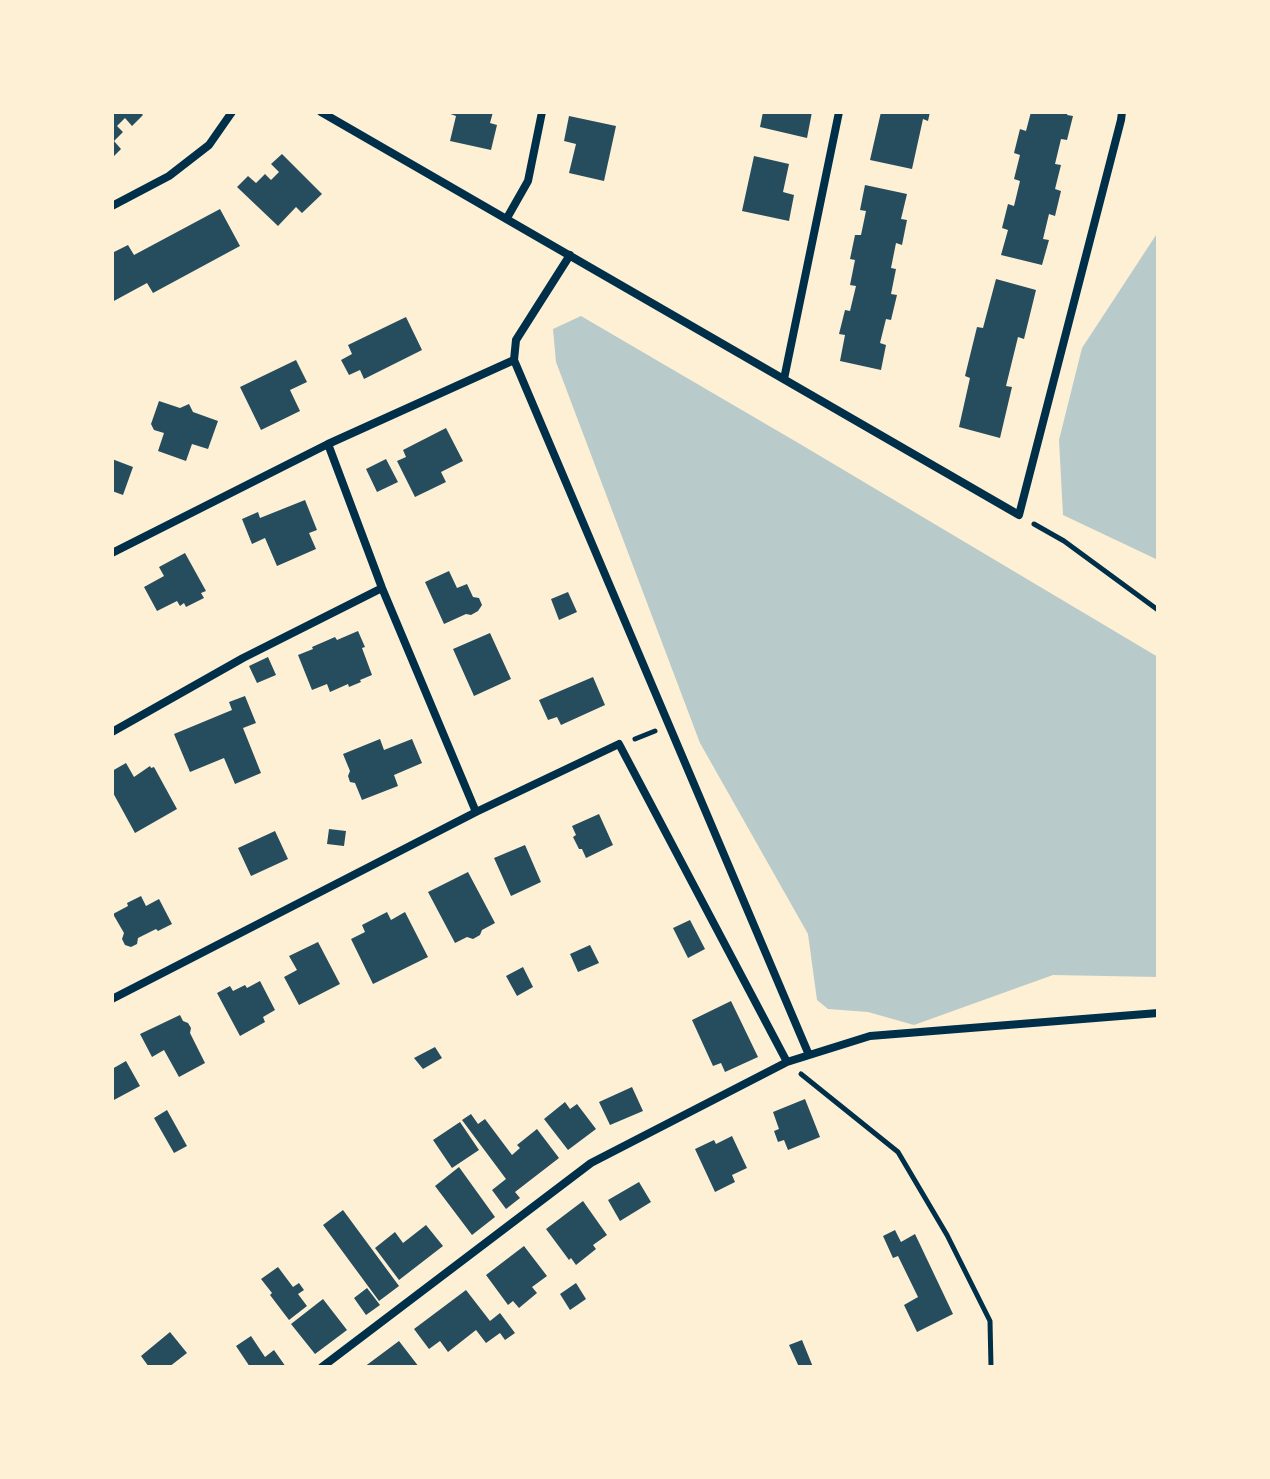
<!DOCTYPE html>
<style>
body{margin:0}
#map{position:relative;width:1270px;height:1479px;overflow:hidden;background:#fdf0d5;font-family:Raleway,sans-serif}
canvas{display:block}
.frame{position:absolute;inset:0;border:114px solid #fdf0d5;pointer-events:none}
</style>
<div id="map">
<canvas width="1270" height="1479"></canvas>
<div class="frame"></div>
</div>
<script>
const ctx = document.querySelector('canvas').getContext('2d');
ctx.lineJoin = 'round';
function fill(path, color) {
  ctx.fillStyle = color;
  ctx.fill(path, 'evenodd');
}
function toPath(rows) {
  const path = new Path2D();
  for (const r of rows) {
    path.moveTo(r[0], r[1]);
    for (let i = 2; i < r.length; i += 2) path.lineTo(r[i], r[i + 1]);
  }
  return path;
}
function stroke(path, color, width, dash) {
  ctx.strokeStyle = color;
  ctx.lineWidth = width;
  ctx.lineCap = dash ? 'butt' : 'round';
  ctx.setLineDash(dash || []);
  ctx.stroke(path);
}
fill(toPath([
 [1158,232,1158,560,1063,515,1059,440,1082,348],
 [581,316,800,444,1158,657,1158,977,1053,975,914,1025,868,1012,828,1009,817,1000,808,934,700,743,556,362,553,329]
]), '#b9caca');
fill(toPath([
 [112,112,140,112,143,115,132,126,125,118,117,126,123,132,114,141,121,149,112,158],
 [445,112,493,112,490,123,497,125,491,150,450,141,456,116],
 [763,112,812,112,807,138,760,127],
 [881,112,930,112,928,121,923,119,912,169,870,160],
 [1031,112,1068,112,1067,115,1073,116,1067,140,1061,139,1055,164,1061,165,1055,189,1061,191,1055,216,1049,214,1043,239,1049,240,1042,265,1001,255,1008,230,1002,228,1008,204,1014,206,1020,181,1014,179,1020,155,1014,153,1020,129,1026,131],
 [569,116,616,126,604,181,569,173,576,144,564,141],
 [282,154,322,194,302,213,296,207,278,226,237,187,248,176,256,183,265,174,271,180,279,172,271,164],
 [754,156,789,164,783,192,794,195,789,221,742,211],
 [865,185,907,194,901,219,907,220,902,245,896,243,891,268,896,269,891,294,897,295,891,320,886,319,880,343,886,345,881,370,840,361,845,335,839,334,845,310,850,311,856,286,850,285,855,260,850,259,855,235,861,235,866,211,860,210],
 [220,209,240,246,153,293,147,283,112,302,112,253,128,245,134,255],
 [996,279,1036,290,1024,339,1018,337,1006,386,1012,387,1000,438,959,427,970,378,965,376,977,327,983,328],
 [406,317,422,350,364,379,360,370,349,375,341,360,352,354,348,345],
 [296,360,307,382,290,390,300,411,261,430,240,387],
 [159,401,180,408,189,404,193,412,218,421,208,449,192,444,186,461,158,451,164,433,154,430,151,424],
 [446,428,463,461,441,472,446,482,415,497,397,461,406,457,403,450],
 [112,459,133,467,123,495,112,491],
 [386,459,398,482,377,492,366,469],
 [305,500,317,530,309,533,316,549,277,566,265,538,252,544,242,519,258,512,260,518],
 [185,553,206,591,201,593,204,598,186,607,184,603,180,606,177,601,157,611,144,587,164,576,159,567],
 [449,571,457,588,467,584,473,597,479,598,482,605,478,611,471,615,466,614,444,624,425,582],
 [568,592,577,612,559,620,551,599],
 [358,631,365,647,362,648,372,675,360,680,361,682,349,687,348,684,330,692,327,684,312,690,298,655,313,649,312,647,335,637,337,640],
 [490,633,511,679,474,696,453,649],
 [268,657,276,675,257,683,249,666],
 [593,677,605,705,561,725,557,717,548,720,539,700],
 [245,696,256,723,243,728,261,773,235,784,224,758,190,772,174,734,232,710,229,702],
 [380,739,384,750,412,739,422,763,394,775,398,786,362,800,355,783,350,782,348,776,350,771,343,754],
 [126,763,134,777,150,766,151,768,154,767,177,809,135,833,112,791,112,771],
 [599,814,613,845,586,858,582,849,579,849,573,837,576,835,572,826],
 [329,829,346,831,344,846,327,844],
 [275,831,288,859,251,876,238,848],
 [525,845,541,882,511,896,494,858],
 [468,872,495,923,482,930,480,935,473,939,467,937,455,943,428,892],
 [141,896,146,906,159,899,172,924,158,931,156,929,138,938,137,944,131,947,125,945,122,939,124,933,113,914,128,906,127,903],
 [387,912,391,920,405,912,428,957,373,984,351,939,365,932,362,925],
 [690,920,705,949,688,958,673,928],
 [318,942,340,984,299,1005,284,977,297,970,289,956],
 [590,945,599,963,578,972,570,954],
 [523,967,533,987,517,996,506,976],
 [260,981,275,1010,263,1017,265,1022,240,1036,217,993,230,986,233,991,245,985,247,988],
 [731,1001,758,1057,725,1072,721,1063,713,1066,692,1020],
 [180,1015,183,1021,188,1023,191,1028,190,1033,205,1063,179,1077,164,1050,152,1057,140,1034],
 [435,1047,442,1058,423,1069,414,1058],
 [126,1061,140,1086,112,1101,112,1069],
 [632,1087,643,1111,610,1125,599,1102],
 [805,1099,820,1137,788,1150,784,1140,778,1142,774,1131,779,1129,773,1112],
 [565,1102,570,1109,577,1104,596,1129,568,1150,544,1119],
 [167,1110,187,1146,174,1153,154,1118],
 [471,1114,478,1124,485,1119,512,1155,520,1148,517,1145,537,1129,559,1158,515,1192,520,1198,506,1209,492,1190,506,1179,462,1120],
 [460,1122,479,1150,452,1168,433,1140],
 [732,1136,747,1168,732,1175,735,1182,715,1192,695,1149,714,1140,716,1144],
 [459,1167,495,1217,472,1235,435,1186],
 [639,1182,651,1202,620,1221,608,1200],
 [583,1201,607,1235,593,1245,596,1249,576,1265,571,1258,569,1260,546,1229],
 [343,1210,399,1286,379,1301,323,1225],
 [426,1225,443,1246,399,1280,375,1248,395,1232,403,1243],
 [895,1230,901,1242,915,1234,953,1314,917,1332,904,1305,918,1297,898,1256,893,1258,883,1236],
 [524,1246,547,1276,532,1287,537,1293,519,1308,513,1301,508,1305,486,1275],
 [278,1267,293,1287,299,1283,304,1290,298,1294,307,1306,289,1320,270,1295,272,1293,261,1279],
 [576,1283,586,1299,570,1310,560,1294],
 [367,1288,380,1305,366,1315,354,1298],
 [466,1290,490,1321,500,1313,515,1333,505,1340,500,1333,486,1343,476,1330,448,1352,440,1341,429,1349,414,1329],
 [323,1299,347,1330,315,1354,291,1324],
 [170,1332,187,1353,169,1367,149,1367,141,1356],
 [251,1336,265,1357,274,1350,286,1367,250,1367,236,1346],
 [802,1340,813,1367,799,1367,789,1345],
 [399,1341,419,1367,364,1367]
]), '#264d5e');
stroke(toPath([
 [1034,524,1064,541,1158,610],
 [635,739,655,731],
 [801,1074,898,1152,947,1235,990,1321,991,1367]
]), '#003049', 5);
stroke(toPath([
 [321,112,1019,515,1121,120,1122,112],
 [112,206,169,176,209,145,232,112],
 [507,218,528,181,542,112],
 [570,255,516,340,514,360,809,1055],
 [784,379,839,112],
 [328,444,382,588,476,812],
 [112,553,328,444,514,360],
 [112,732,243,658,382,588],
 [112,999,476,812,619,744,787,1062],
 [322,1367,591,1163,787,1062,870,1036,1158,1013]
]), '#003049', 8);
</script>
